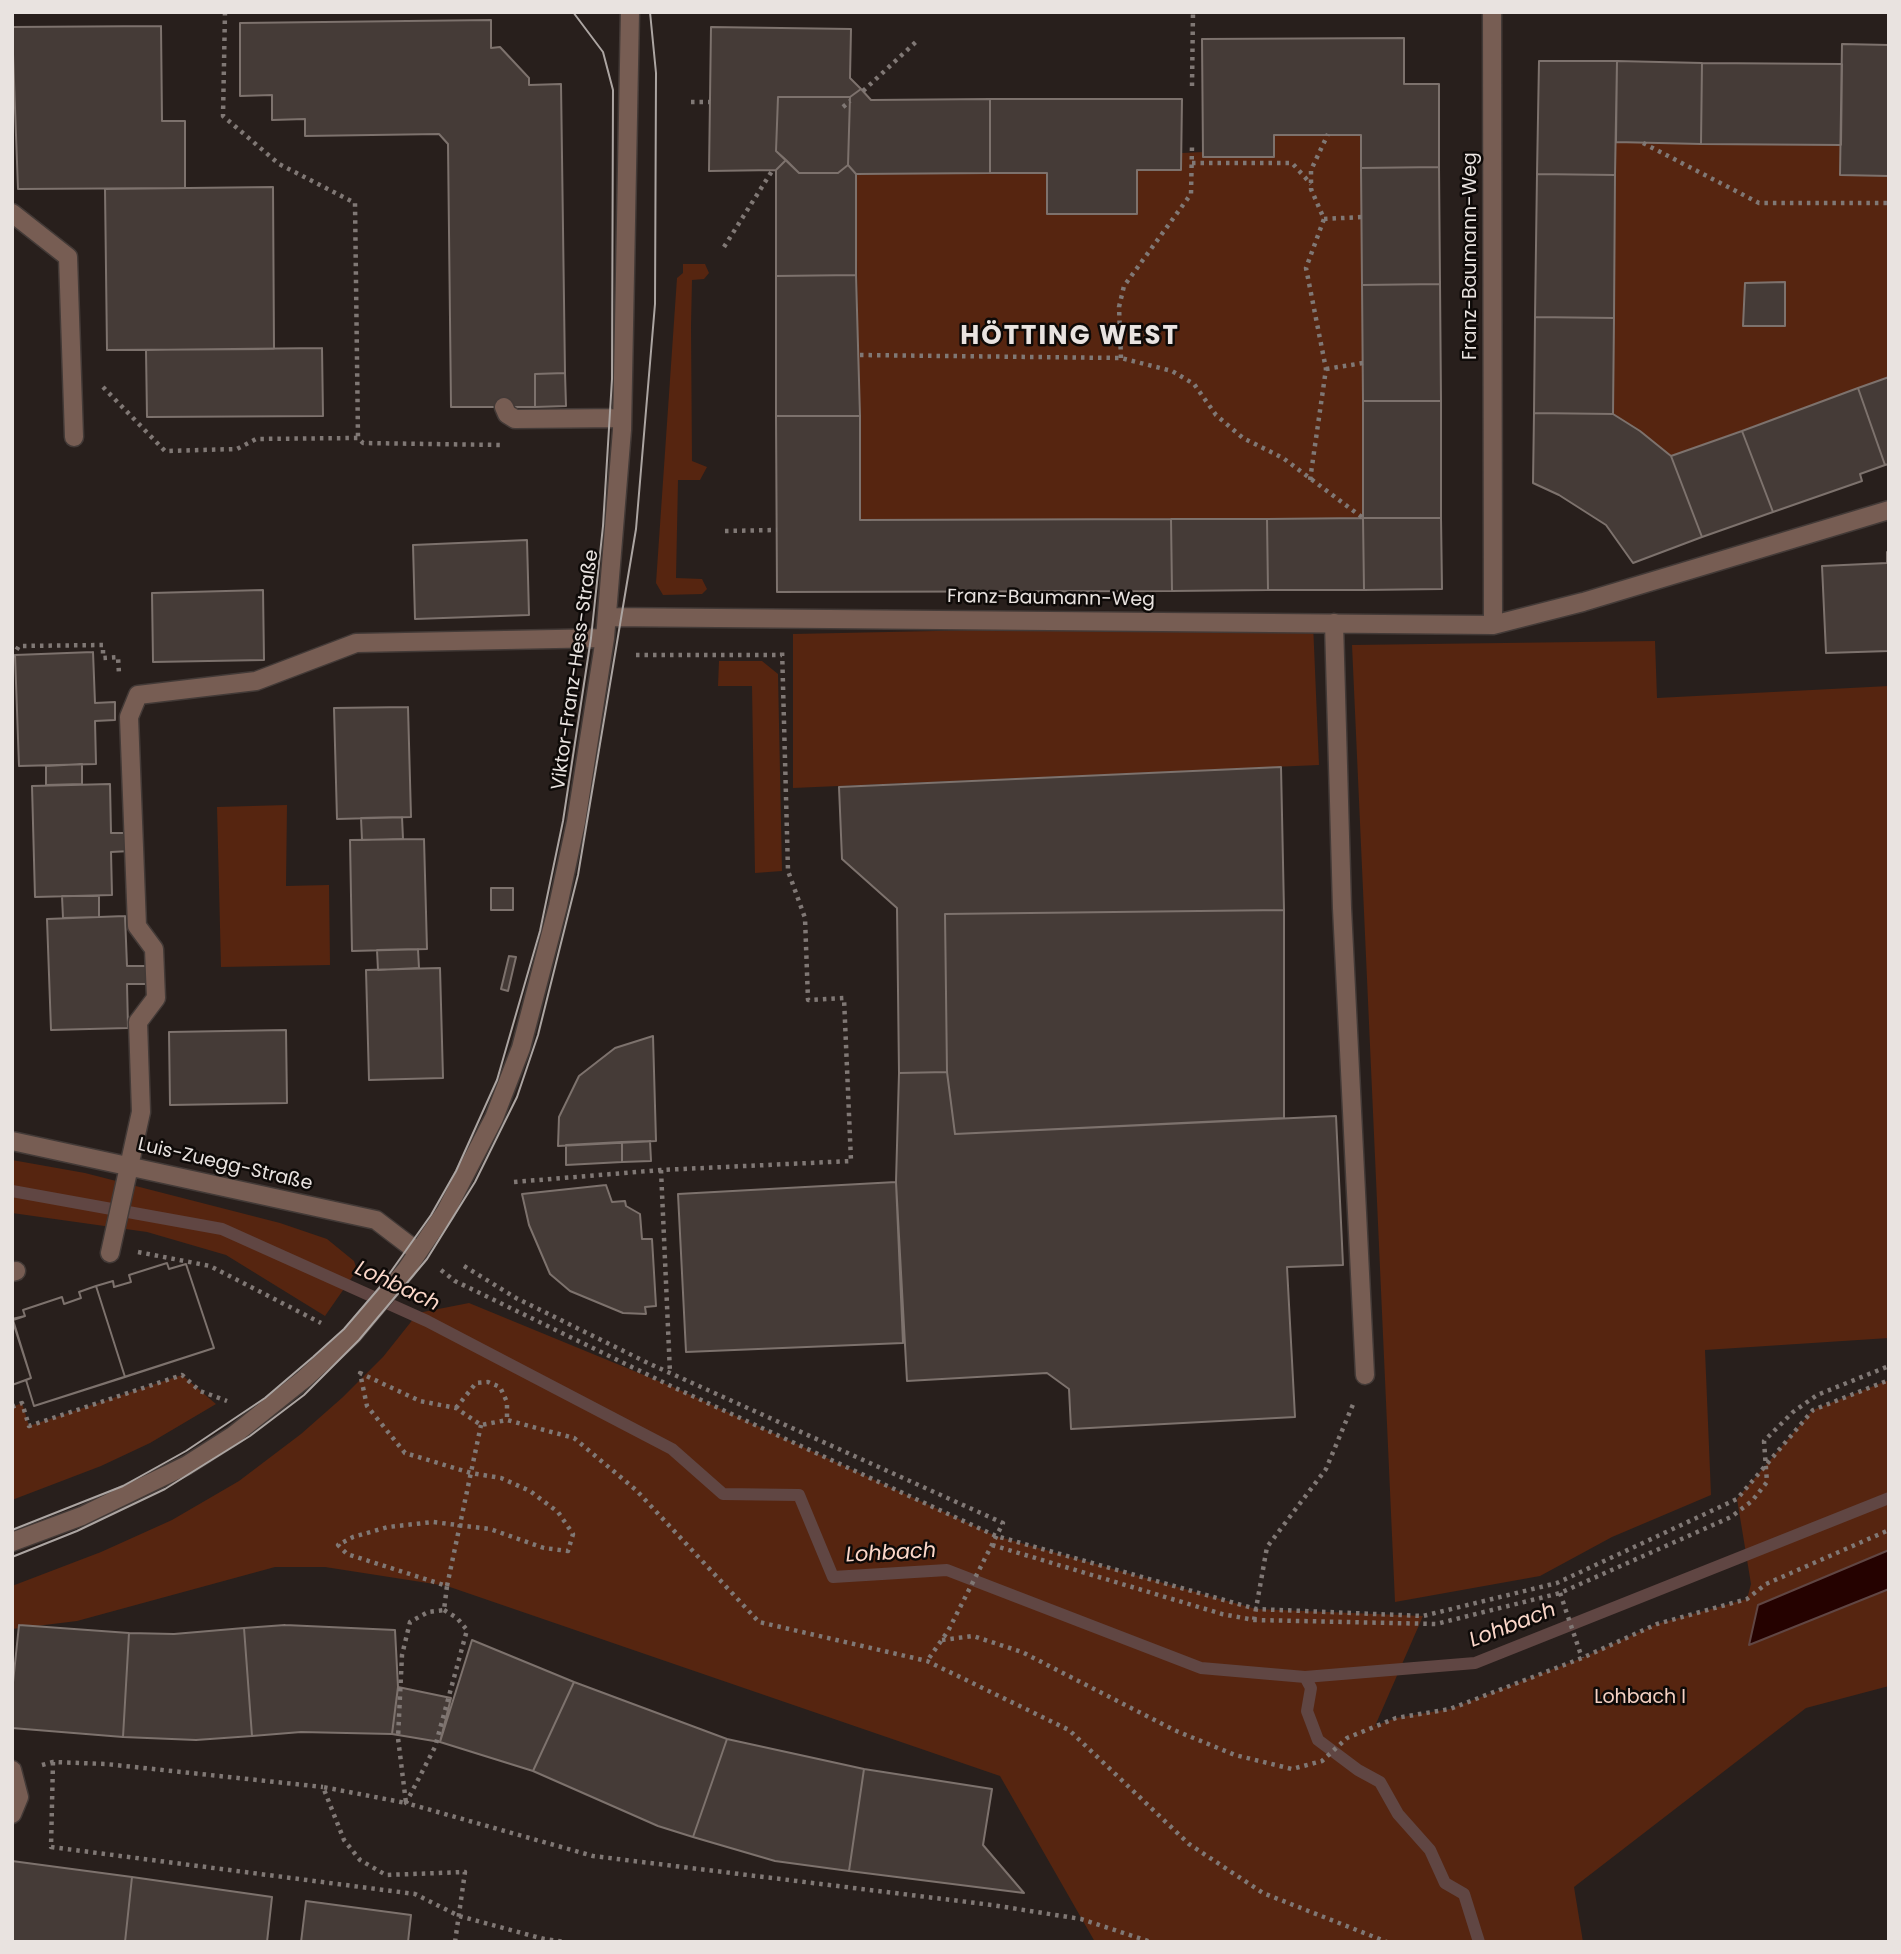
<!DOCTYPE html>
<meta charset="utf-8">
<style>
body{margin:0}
#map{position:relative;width:1901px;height:1954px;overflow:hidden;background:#281f1c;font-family:Poppins,sans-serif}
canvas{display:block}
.frame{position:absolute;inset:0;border:14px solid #e9e3e0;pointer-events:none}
</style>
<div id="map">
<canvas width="1901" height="1954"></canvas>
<div class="frame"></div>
</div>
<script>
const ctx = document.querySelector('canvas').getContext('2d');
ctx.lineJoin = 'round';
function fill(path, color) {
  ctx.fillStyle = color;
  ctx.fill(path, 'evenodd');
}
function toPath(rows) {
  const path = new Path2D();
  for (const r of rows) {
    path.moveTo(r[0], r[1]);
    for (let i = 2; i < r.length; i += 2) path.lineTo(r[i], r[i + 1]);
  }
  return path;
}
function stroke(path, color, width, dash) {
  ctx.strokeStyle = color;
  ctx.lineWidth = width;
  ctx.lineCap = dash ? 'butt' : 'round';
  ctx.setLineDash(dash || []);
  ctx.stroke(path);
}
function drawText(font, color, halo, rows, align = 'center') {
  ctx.font = font + ' Poppins,sans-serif';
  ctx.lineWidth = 5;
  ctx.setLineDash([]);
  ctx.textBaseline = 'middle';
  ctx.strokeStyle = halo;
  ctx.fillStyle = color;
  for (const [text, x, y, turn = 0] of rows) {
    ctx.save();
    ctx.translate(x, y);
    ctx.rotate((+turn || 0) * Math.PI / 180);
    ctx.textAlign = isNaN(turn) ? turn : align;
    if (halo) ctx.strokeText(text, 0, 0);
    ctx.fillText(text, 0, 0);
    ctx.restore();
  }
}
fill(toPath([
 [1274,135,1361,135,1363,518,860,520,856,174,1047,173,1047,214,1136,214,1137,170,1181,170,1182,153,1203,152,1204,157,1274,157],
 [1616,142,1841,145,1889,176,1889,377,1671,456,1613,414],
 [683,264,705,264,709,273,704,279,692,280,691,326,692,461,707,467,700,480,678,480,676,578,702,579,707,589,702,594,663,595,656,583,677,278,683,273],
 [1313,623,1319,765,793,788,793,634],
 [1655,641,1657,698,1889,686,1889,1338,1705,1350,1711,1495,1612,1537,1540,1576,1395,1602,1352,645],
 [719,661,762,661,778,674,782,871,755,873,752,686,718,686],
 [287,805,286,886,329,885,330,965,221,967,217,807],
 [12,1160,85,1173,280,1223,327,1239,354,1261,357,1270,325,1316,226,1255,147,1232,12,1213],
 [469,1303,673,1387,996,1536,1256,1609,1423,1616,1375,1726,1396,1718,1450,1709,1582,1658,1657,1624,1747,1599,1751,1584,1737,1499,1813,1410,1889,1380,1889,1686,1806,1708,1574,1887,1583,1942,1095,1942,1000,1776,447,1586,325,1567,275,1567,77,1621,12,1629,12,1586,101,1552,172,1520,239,1481,301,1434,343,1397,383,1357,418,1313],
 [182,1375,216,1404,150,1443,101,1466,12,1500,12,1407,22,1403,29,1426]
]), '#562510');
const water = toPath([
 [1889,1550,1889,1589,1749,1645,1758,1605,1889,1550]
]);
fill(water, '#250200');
stroke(water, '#604643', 2);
stroke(toPath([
 [12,1191,222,1229,427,1321,672,1449,723,1494,799,1495,833,1577,947,1570,1201,1668,1305,1677,1475,1663,1889,1498],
 [1305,1677,1311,1688,1307,1711,1318,1740,1358,1770,1380,1782,1398,1814,1430,1850,1445,1883,1464,1894,1479,1942]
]), '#604643', 12);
const building = toPath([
 [491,20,491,48,500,47,529,78,529,85,561,84,565,373,535,374,535,407,451,407,448,144,439,134,305,136,305,119,272,120,272,95,240,96,240,23,491,20],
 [161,26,162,121,185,121,185,188,18,189,12,27,161,26],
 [711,27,851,29,850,78,861,89,850,97,778,97,776,151,786,160,776,170,709,171,711,27],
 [1404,38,1404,84,1439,84,1439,167,1361,168,1361,135,1274,135,1274,157,1203,157,1202,39,1404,38],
 [1842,44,1889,45,1889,176,1840,175,1842,44],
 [1539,61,1617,61,1615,175,1537,174,1539,61],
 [1617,61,1702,63,1701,144,1616,142,1617,61],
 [1702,63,1842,64,1841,145,1701,144,1702,63],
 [861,89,871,100,990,99,990,173,856,174,848,165,850,97,861,89],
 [778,97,850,97,848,165,838,173,799,173,776,151,778,97],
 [990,99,1182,99,1181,170,1137,170,1137,214,1047,214,1047,173,990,173,990,99],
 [786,160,799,173,838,173,848,165,856,174,856,275,776,276,776,170,786,160],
 [1439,167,1440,284,1362,285,1361,168,1439,167],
 [1537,174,1615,175,1614,318,1535,317,1537,174],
 [273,187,274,349,107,350,105,189,273,187],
 [856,275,860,416,776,416,776,276,856,275],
 [1785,282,1785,326,1743,326,1745,283,1785,282],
 [1440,284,1441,401,1363,401,1362,285,1440,284],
 [1535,317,1614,318,1613,414,1534,413,1535,317],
 [322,348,323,416,147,417,146,350,322,348],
 [565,373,566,406,535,407,535,374,565,373],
 [1889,377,1889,464,1885,465,1858,388,1889,377],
 [1858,388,1885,465,1860,474,1862,481,1773,512,1742,431,1858,388],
 [1363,401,1441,401,1441,518,1363,518,1363,401],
 [1534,413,1613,414,1640,431,1671,456,1702,537,1633,563,1606,525,1559,495,1533,483,1534,413],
 [776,416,860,416,860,520,1171,519,1172,591,777,592,776,416],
 [1742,431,1773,512,1702,537,1671,456,1742,431],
 [1363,518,1441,518,1442,589,1364,590,1363,518],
 [1363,518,1364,590,1268,590,1267,519,1363,518],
 [1171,519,1267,519,1268,590,1172,591,1171,519],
 [527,540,529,615,415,619,413,545,527,540],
 [1887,552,1889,552,1889,651,1826,653,1822,566,1887,563,1887,552],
 [263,590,264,660,153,662,152,593,263,590],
 [93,652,95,703,115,702,115,720,95,721,96,764,19,766,15,655,93,652],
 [408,707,411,817,337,819,334,708,408,707],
 [82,764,82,784,46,785,46,766,82,764],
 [1281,767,1284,910,945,914,947,1072,899,1073,897,908,842,859,839,787,1281,767],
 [110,784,111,833,130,833,131,851,111,852,112,895,35,897,32,786,110,784],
 [402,817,403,839,362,840,361,818,402,817],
 [424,839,427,949,352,951,350,840,424,839],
 [491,888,513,888,513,910,491,910,491,888],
 [62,896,99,896,99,917,63,918,62,896],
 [1284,910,1284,1118,955,1134,947,1072,945,914,1284,910],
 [125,916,127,966,146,966,146,984,127,984,128,1028,51,1030,47,919,125,916],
 [418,949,419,968,378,970,377,950,418,949],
 [509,956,516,957,508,991,501,989,509,956],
 [440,968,443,1078,369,1080,366,970,440,968],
 [286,1030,287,1103,170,1105,169,1032,286,1030],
 [653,1036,656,1141,558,1146,559,1117,579,1076,615,1048,653,1036],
 [947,1072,955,1134,1336,1116,1343,1265,1287,1267,1295,1417,1071,1429,1069,1389,1047,1373,907,1381,896,1182,899,1073,947,1072],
 [650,1141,651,1161,622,1162,622,1142,650,1141],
 [622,1142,622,1162,566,1165,566,1145,622,1142],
 [896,1182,903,1343,686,1352,678,1194,896,1182],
 [606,1185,612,1202,625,1201,626,1206,640,1214,642,1239,652,1239,656,1306,645,1307,646,1314,623,1313,570,1291,550,1274,529,1225,522,1194,606,1185],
 [167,1263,169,1269,186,1264,214,1348,125,1377,96,1286,113,1281,114,1287,131,1282,129,1275,167,1263],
 [167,1263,169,1269,186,1264,214,1348,34,1406,26,1380,12,1385,12,1319,25,1316,23,1310,62,1297,64,1304,81,1298,79,1292,96,1286,113,1281,114,1287,131,1282,129,1275,167,1263],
 [96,1286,125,1377,34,1406,26,1380,31,1378,13,1320,25,1316,23,1310,62,1297,64,1304,81,1298,79,1292,96,1286],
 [12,1319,31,1378,12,1385,12,1319],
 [19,1625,129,1633,123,1737,12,1728,12,1692,19,1625],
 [285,1625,395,1630,398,1687,392,1734,301,1732,252,1736,244,1628,285,1625],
 [244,1628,252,1736,196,1740,123,1737,129,1633,174,1634,244,1628],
 [472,1640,574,1682,533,1771,440,1742,472,1640],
 [574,1682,727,1739,693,1837,658,1826,533,1771,574,1682],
 [398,1687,451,1698,440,1742,392,1734,398,1687],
 [727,1739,864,1769,849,1871,775,1861,693,1837,727,1739],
 [864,1769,992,1789,983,1845,1024,1893,849,1871,864,1769],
 [12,1861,132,1877,125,1942,12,1942,12,1861],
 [132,1877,272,1897,267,1942,125,1942,132,1877],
 [306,1901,411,1915,408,1942,301,1942,306,1901]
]);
fill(building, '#453b37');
stroke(building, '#7d726d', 2);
const minor = toPath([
 [1492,12,1493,625],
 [12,213,68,257,74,437],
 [504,407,507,414,515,419,622,418],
 [607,617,1493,625,1583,602,1889,510],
 [1334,623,1342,908,1365,1375],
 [12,1141,376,1220,418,1252],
 [110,1253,141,1112,138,1022,156,998,154,949,137,926,129,717,138,695,256,681,356,643,605,638],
 [12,1272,16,1271],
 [12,1542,82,1516,187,1465,234,1435,304,1379,352,1335,406,1270,446,1211,494,1118,521,1048,558,906,576,822,605,638,622,430,630,12],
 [12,1770,19,1797,12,1814]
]);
stroke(minor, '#433a37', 21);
stroke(toPath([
 [225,12,223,116,279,164,355,203,358,438],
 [1192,86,1193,12],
 [863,91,918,40],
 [691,102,710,102],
 [843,107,850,101],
 [1643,143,1759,203,1889,203],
 [1192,163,1292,163,1311,184],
 [1324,219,1362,217],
 [724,247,772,171],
 [860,355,1121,358,1172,371,1194,384,1216,415,1243,438,1283,458,1363,518],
 [1121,358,1119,307,1124,286,1191,194,1192,146],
 [1326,369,1363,363],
 [103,387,165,451,237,449,256,439,358,438,363,443,500,445],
 [1310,480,1326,369,1306,268,1324,219,1311,189,1311,170,1328,134],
 [725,531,777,530],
 [636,655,782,655],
 [12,657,19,646,103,645,103,658,118,657,119,674],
 [661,1170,670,1373],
 [514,1182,661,1170,851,1161,844,998,808,1000,805,918,788,871,782,648],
 [138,1252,210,1266,321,1323],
 [464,1266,516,1298,650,1364,1003,1523,948,1631,927,1661],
 [441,1270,455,1281,673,1387,996,1536,1256,1609,1423,1616,1557,1583,1737,1499,1813,1410,1889,1380],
 [12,1407,22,1403,29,1426,182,1375,200,1391,227,1401],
 [456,1408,476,1383,488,1382,500,1387,507,1402,507,1420],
 [992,1545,1222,1614,1254,1620,1436,1624,1560,1593,1731,1517,1752,1501,1767,1482,1764,1441,1793,1412,1817,1395,1889,1366],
 [447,1586,481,1425],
 [1560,1593,1582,1658],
 [444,1610,457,1618,467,1630,435,1747,406,1803,593,1856,992,1905,1081,1919,1151,1942],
 [1254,1620,1267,1547,1326,1469,1354,1402],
 [942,1640,973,1636,1022,1652,1174,1730,1235,1755,1292,1769,1322,1761,1347,1738,1396,1718,1450,1709,1582,1658,1657,1624,1747,1599,1766,1584,1889,1530],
 [53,1762,51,1847,415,1894,459,1916,544,1939,565,1942],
 [42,1765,53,1762,106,1764,323,1787],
 [455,1942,465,1872,386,1875,360,1860,344,1840,323,1787,406,1803,398,1738,402,1655,410,1622,428,1612,444,1610,447,1586,347,1554,338,1545,353,1537,388,1527,433,1522,490,1529,544,1548,568,1551,573,1534,558,1512,530,1491,501,1478,471,1473,405,1453,367,1406,360,1373,420,1401,456,1408,481,1425,507,1420,574,1438,636,1490,759,1622,927,1661,1069,1730,1189,1844,1263,1893,1387,1942]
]), '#807875', 4.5, [3.5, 5]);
stroke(minor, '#775d53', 18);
stroke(toPath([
 [12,1530,123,1486,186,1451,265,1398,313,1357,344,1329,380,1287,431,1215,456,1171,497,1080,540,931,563,821,591,638,603,526,612,379,613,90,603,52,573,12],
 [12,1557,77,1531,165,1489,250,1436,304,1395,359,1340,427,1259,475,1182,517,1097,538,1035,578,875,636,529,655,304,656,73,650,12]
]), '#aca5a2', 2);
drawText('19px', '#e9e3e0', '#0e0a08', [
 ["Franz-Baumann-Weg",1471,256,-90],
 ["Franz-Baumann-Weg",1051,599,1],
 ["Viktor-Franz-Hess-Straße",576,670,-82],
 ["Luis-Zuegg-Straße",225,1165,13]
]);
drawText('19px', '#f5d1c3', '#0e0a08', [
 ["Lohbach I",1640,1698]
]);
drawText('italic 21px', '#fbd7c9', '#0e0a08', [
 ["Lohbach",397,1287,25],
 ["Lohbach",891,1554,-3],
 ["Lohbach",1513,1626,-21]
]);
ctx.letterSpacing = '2px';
drawText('bold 26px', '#e9e3e0', '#0e0a08', [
 ["HÖTTING WEST",1070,337]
]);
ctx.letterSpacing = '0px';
</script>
